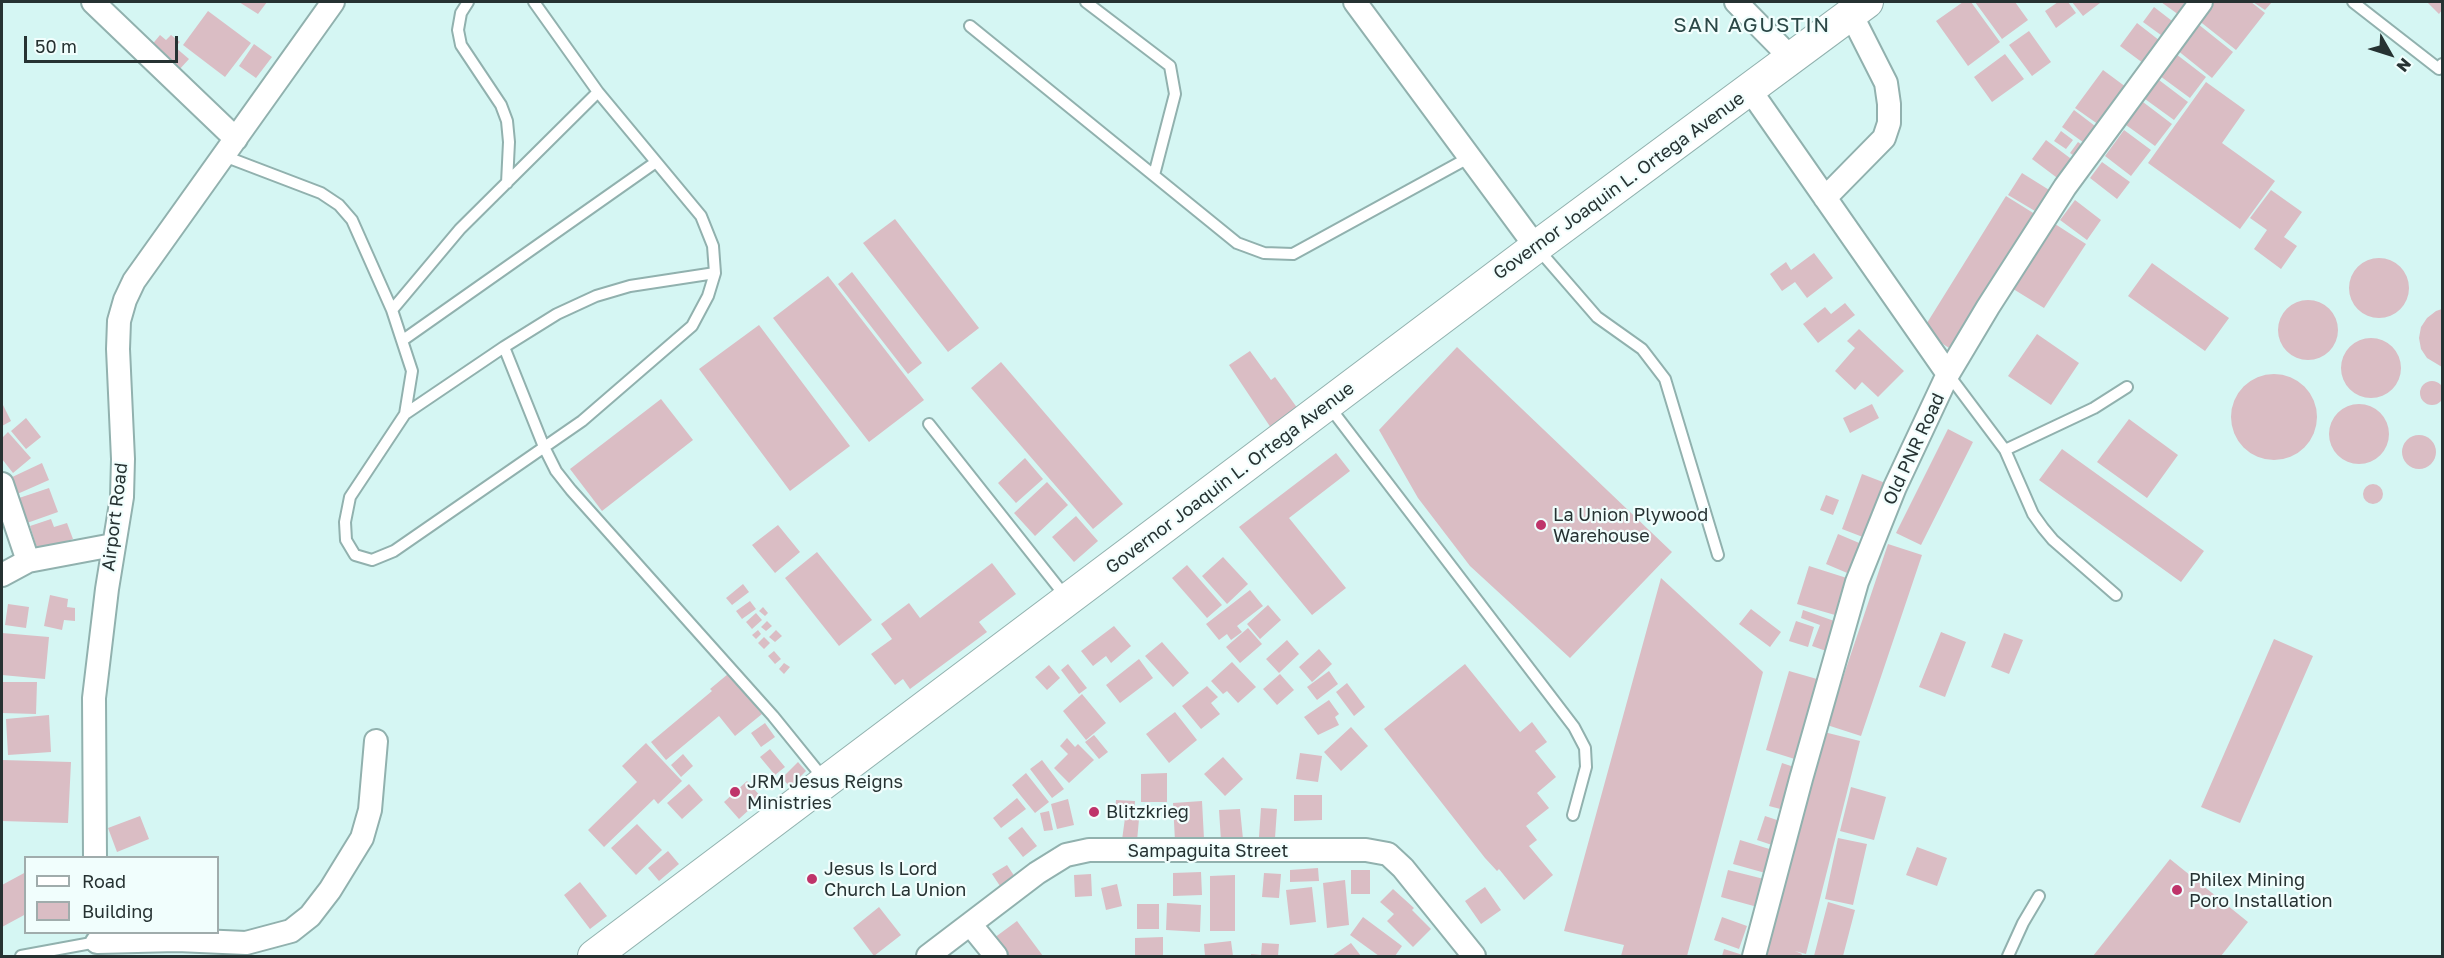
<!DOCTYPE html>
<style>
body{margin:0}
#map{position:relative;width:2444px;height:958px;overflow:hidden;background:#d5f6f3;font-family:"Golos Text",sans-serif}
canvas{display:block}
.frame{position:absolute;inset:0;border:3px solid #263232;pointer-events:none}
.legend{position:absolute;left:24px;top:856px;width:195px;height:78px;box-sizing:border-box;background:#f1fefd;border:2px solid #a0acac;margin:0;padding:8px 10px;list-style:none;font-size:18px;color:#263232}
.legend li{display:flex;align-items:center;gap:12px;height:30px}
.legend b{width:30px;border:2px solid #a0acac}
.north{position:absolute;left:2360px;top:24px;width:60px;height:60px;-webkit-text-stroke:4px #f1fefd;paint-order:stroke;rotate:129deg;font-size:16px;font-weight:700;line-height:24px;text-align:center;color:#263232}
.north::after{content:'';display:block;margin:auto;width:21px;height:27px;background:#263232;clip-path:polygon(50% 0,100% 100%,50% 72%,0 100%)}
.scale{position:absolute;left:24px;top:36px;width:154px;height:27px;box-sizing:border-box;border:3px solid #263232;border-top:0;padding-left:8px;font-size:18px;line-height:21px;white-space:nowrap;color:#263232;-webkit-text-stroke:4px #f1fefd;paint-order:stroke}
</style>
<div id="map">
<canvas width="2444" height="958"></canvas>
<div class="frame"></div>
<ul class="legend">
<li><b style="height:8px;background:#fff"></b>Road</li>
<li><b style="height:16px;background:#dabdc4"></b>Building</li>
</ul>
<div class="north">N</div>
<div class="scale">50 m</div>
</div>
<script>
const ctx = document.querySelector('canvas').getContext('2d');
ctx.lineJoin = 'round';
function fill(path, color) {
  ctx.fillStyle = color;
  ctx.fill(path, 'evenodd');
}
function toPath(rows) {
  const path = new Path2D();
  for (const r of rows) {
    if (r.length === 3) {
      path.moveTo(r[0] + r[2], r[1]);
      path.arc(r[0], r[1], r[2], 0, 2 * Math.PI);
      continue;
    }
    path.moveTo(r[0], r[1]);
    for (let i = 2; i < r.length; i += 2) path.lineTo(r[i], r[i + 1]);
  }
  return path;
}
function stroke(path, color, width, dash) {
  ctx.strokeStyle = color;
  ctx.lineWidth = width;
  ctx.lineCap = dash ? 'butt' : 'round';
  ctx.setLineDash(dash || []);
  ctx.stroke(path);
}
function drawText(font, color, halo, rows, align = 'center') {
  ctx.font = font + ' "Golos Text",sans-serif';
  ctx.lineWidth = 4.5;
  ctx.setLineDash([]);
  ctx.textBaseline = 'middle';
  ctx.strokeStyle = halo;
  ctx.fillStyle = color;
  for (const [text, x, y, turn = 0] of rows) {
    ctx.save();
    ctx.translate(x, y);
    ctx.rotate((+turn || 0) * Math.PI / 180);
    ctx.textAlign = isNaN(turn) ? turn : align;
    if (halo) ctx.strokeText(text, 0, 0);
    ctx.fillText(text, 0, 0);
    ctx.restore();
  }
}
fill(toPath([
 [239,2,267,2,258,14],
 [1963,2,1971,2,2000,42,1968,66,1936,21],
 [1975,2,2015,2,2028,20,2002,39],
 [2058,2,2068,2,2076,13,2056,28,2045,11],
 [2072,2,2098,2,2100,3,2083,16],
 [2161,2,2189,2,2179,15],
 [2213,2,2251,2,2265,13,2236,50,2198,20],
 [2253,2,2272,2,2265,10],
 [2427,2,2442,2,2442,10,2439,14],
 [2154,7,2176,24,2165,38,2143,22],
 [208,11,251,43,225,77,183,45],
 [2137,23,2164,44,2147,66,2120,46],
 [2198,24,2233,52,2212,78,2177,50],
 [2029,31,2051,62,2032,76,2009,45],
 [160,35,166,40,171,35,180,42,175,47,189,59,178,71,150,47],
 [254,44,272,57,256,78,239,66],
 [2005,54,2024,79,1992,102,1974,77],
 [2176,54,2206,77,2190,98,2160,76],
 [2103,70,2130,90,2102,127,2075,108],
 [2159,80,2188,102,2174,120,2145,99],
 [2206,82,2245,110,2222,143,2275,181,2240,229,2148,163],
 [2143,102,2172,124,2155,146,2126,125],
 [2074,110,2099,129,2087,145,2062,127],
 [2124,130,2151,150,2131,176,2105,156],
 [2061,131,2073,140,2066,149,2054,141],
 [2046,140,2074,161,2060,180,2032,159],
 [2078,142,2088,149,2080,160,2070,153],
 [2102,162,2130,182,2117,199,2090,178],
 [2022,173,2054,193,2040,214,2008,195],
 [2271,190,2302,212,2284,237,2297,246,2281,269,2254,249,2267,230,2250,218],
 [2006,196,2038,216,1954,351,1922,331],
 [2075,200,2101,220,2087,240,2060,220],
 [895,219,979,328,948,352,863,243],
 [2052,222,2086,244,2044,308,2010,287],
 [1814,253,1833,278,1807,298,1795,282,1782,291,1770,274,1786,262,1791,270],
 [2379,288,30],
 [2152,263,2229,318,2205,351,2128,296],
 [852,272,922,363,908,374,838,284],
 [828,276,924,400,869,442,773,318],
 [2308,330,30],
 [1845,303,1855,315,1818,343,1803,324,1825,307,1831,314],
 [2442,309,2442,367,2427,358,2421,349,2419,338,2421,327,2427,318,2436,311],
 [759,325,850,446,790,491,699,369],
 [1859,329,1904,371,1878,397,1862,382,1855,390,1835,371,1855,348,1847,341],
 [2037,334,2079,363,2051,405,2008,376],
 [2371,368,30],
 [1457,347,1672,552,1570,658,1470,566,1418,498,1379,430],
 [1250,351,1271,380,1275,377,1298,409,1271,428,1229,365],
 [1001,362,1123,504,1093,529,971,388],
 [2274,417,43],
 [2432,393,12],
 [661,399,693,440,602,511,570,469],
 [2,403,11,421,2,426],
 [1872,404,1879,418,1850,433,1843,418],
 [2359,434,30],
 [26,418,41,437,26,449,11,431],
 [2129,419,2178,455,2147,498,2097,462],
 [1948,429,1973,442,1921,545,1896,533],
 [8,432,31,458,13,473,2,459,2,438],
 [2419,452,17],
 [2062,449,2204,551,2181,582,2039,480],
 [1336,453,1350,471,1289,518,1346,588,1312,615,1239,527],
 [1025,458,1043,479,1016,503,998,483],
 [42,463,49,480,15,495,8,479],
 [1862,474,1888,484,1868,539,1842,529],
 [1047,482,1068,505,1035,536,1014,513],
 [2373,494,10],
 [49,488,58,512,27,523,19,498],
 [1826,495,1839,500,1833,515,1820,510],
 [1076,516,1098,541,1074,562,1052,537],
 [51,519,54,527,67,523,73,539,38,551,30,526],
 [778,525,800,552,775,573,752,545],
 [1838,534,1864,545,1852,575,1826,564],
 [1888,544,1922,555,1861,736,1827,725],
 [817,552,872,620,839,646,785,578],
 [1223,557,1248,584,1227,604,1202,576],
 [992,563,1016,594,979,622,987,632,910,689,903,679,895,685,871,654,892,639,881,624,909,603,920,618],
 [1187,565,1222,605,1207,618,1172,578],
 [1809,566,1853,580,1842,617,1797,604],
 [1661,578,1763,672,1687,956,1621,956,1624,945,1564,931],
 [743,584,749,592,732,605,726,598],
 [1250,590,1263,606,1237,626,1242,632,1231,640,1227,634,1219,640,1206,624],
 [50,595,68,599,67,607,75,608,75,621,64,620,62,630,44,626],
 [750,601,756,609,742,619,736,611],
 [8,604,29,607,26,628,5,625],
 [1268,605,1281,620,1260,639,1247,624],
 [763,607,768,613,765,616,759,611],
 [1751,609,1781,632,1770,647,1739,624],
 [1803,610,1840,623,1829,652,1812,646,1820,625,1801,618],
 [756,613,762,620,752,629,746,622],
 [767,621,772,626,766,631,761,627],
 [1796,621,1814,627,1808,647,1789,641],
 [1114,626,1131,646,1111,663,1106,656,1093,666,1081,651],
 [1248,628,1262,644,1240,663,1226,647],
 [758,630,761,634,756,639,752,635],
 [776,630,782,636,775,642,769,637],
 [1941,632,1966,642,1945,697,1919,687],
 [2,633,49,637,45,679,2,675],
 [2004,633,2023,640,2009,674,1991,667],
 [764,637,770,643,764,649,758,643],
 [2274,639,2313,656,2240,823,2201,807],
 [1287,640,1299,654,1279,673,1266,659],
 [1162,642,1189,673,1173,687,1145,656],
 [1319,649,1332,664,1312,682,1299,667],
 [774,651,781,659,775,664,768,656],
 [1139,659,1153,678,1120,703,1106,685],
 [1232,662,1256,687,1238,703,1227,691,1223,694,1211,681],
 [784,663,790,667,784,674,779,669],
 [1068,664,1087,688,1079,694,1061,670],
 [1465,664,1520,732,1532,722,1547,742,1535,751,1556,777,1537,793,1549,808,1526,826,1537,840,1529,846,1553,875,1524,900,1499,869,1497,871,1485,858,1384,729],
 [1049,665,1060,678,1047,690,1035,677],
 [1329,671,1338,684,1317,700,1307,687],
 [1789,671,1824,681,1801,761,1766,750],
 [728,674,762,714,735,736,719,716,666,760,651,742,712,691,710,689],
 [1280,674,1294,690,1277,705,1263,689],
 [2,682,37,682,36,714,2,713],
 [1347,683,1365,707,1354,716,1336,692],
 [1207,686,1218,697,1211,703,1220,714,1201,729,1182,706],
 [1082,694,1106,723,1086,740,1063,711],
 [1329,700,1339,714,1335,717,1339,725,1318,735,1304,717],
 [1175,712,1197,740,1169,763,1146,734],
 [49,715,51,752,8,755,6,719],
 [765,723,775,737,761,747,751,733],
 [1351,727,1368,746,1341,771,1324,752],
 [1824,732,1860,741,1806,954,1795,951,1802,954,1801,956,1766,956],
 [1094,735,1108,752,1099,759,1085,742],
 [1067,738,1075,747,1078,744,1094,760,1069,783,1054,768,1068,754,1060,746],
 [646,743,682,781,658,804,654,799,604,847,588,830,637,782,622,766],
 [770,749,785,767,775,775,760,757],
 [1300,753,1322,756,1318,782,1296,779],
 [683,754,693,766,681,777,671,765],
 [1223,757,1243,779,1225,796,1204,774],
 [2,760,71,762,68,823,2,821],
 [1042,760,1064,789,1052,798,1030,769],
 [798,762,806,771,790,787,782,778],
 [1782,763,1800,769,1788,811,1769,806],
 [1026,773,1049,802,1035,813,1012,785],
 [1167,773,1167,802,1141,802,1141,774],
 [747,781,762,798,739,819,724,802],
 [689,784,703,800,682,819,667,803],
 [1851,787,1886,797,1874,840,1840,831],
 [1294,795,1322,795,1322,820,1294,821],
 [1017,798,1026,809,1001,828,993,818],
 [1068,799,1074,825,1057,829,1051,804],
 [1116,800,1135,801,1134,813,1115,812],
 [1202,801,1204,839,1175,841,1173,803],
 [1261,808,1277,809,1275,838,1259,837],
 [1240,809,1243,839,1221,841,1219,810],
 [1049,811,1053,830,1044,831,1040,813],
 [140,816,149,839,117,852,108,828],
 [1765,816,1786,823,1778,847,1757,840],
 [1125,818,1139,819,1137,841,1122,840],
 [637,824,662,850,636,875,611,848],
 [1022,827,1037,846,1023,857,1008,838],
 [1838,838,1867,844,1853,905,1825,899],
 [1740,840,1776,851,1769,874,1733,864],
 [1917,847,1947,858,1937,886,1906,875],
 [668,851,679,864,659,881,648,868],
 [2170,859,2248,922,2221,956,2093,956],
 [1007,865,1017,880,1002,889,992,874],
 [1318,868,1319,881,1290,882,1290,870],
 [1351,870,1370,870,1370,894,1351,894],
 [1728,870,1768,880,1761,908,1721,897],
 [26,872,26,914,2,927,2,885],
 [1201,872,1202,895,1173,896,1173,873],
 [1264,873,1281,874,1279,898,1262,897],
 [1091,874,1092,896,1075,897,1074,875],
 [1235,875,1235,931,1210,931,1210,876],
 [1345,880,1349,925,1327,928,1323,883],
 [580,882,607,916,590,929,564,895],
 [1117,884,1122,906,1106,910,1101,888],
 [1312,887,1316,922,1290,925,1286,890],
 [1485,887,1501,910,1481,924,1465,901],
 [1393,889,1414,908,1412,910,1431,929,1413,947,1387,921,1394,914,1380,902],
 [1828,902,1855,910,1843,956,1814,956],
 [1167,903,1201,905,1200,932,1166,930],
 [1137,904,1159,904,1159,929,1137,929],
 [879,907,901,935,874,956,853,928],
 [1363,917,1402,946,1395,956,1379,956,1350,935],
 [1722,917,1747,926,1739,949,1714,940],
 [1017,921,1043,956,1008,956,994,938],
 [1163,937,1163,956,1135,956,1135,938],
 [1231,941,1233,956,1205,956,1204,944],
 [1262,943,1279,944,1278,956,1251,956,1251,954,1261,955],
 [1351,943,1361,956,1332,956],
 [1724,949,1746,956,1722,956]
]), '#dabdc4');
const lane = toPath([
 [468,2,461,13,458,30,461,45,501,105,507,121,509,142,507,183],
 [534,2,598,92],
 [1086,2,1170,66,1175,94,1154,175],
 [2353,2,2439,69,2442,64],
 [970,26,1237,243,1264,253,1293,254,1470,157],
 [224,156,321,193,339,205,352,220,392,310,412,371,405,414,350,497,345,522,346,540,355,555,372,560,394,551,582,421,692,326,708,296,715,273,713,246,701,216,598,92,460,229,392,310],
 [1538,249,1597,317,1642,349,1665,379,1718,555],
 [403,340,656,162],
 [504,347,544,447,556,471,571,490,773,716,824,779],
 [1948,374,2005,450,2033,514,2043,528,2053,540,2116,595],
 [1328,405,1574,727,1585,748,1586,767,1573,815],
 [405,414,504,347,557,314,596,296,630,286,715,273],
 [929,424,1066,597],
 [2005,450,2094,408,2127,387],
 [21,956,97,942],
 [2008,956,2023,923,2039,896]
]);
const street = toPath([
 [93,2,236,139],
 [1355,2,1536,247],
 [1736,2,1792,59],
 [1750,90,1948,374],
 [1825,198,1884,138,1889,123,1889,104,1886,83,1851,14],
 [2,484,28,561],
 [2,575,28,561,113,545],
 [95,858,94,698,107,589,122,497,123,459,118,349,119,321,125,300,134,281,333,2],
 [970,924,996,956],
 [97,942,177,940,246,943,291,931,310,916,330,890,362,838,370,810,376,741],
 [928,956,1037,873,1066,855,1089,850,1366,850,1388,854,1403,868,1474,956],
 [1754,956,1801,779,1857,582,1895,487,1948,374,1988,307,2065,187,2201,2]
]);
const secondary = toPath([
 [594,956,1536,247,1867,2]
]);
stroke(lane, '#91b1ae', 14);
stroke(street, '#91b1ae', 26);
stroke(secondary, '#91b1ae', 34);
stroke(lane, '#fff', 10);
stroke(street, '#fff', 22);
stroke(secondary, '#fff', 32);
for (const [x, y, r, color] of [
 [1541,525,6,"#bf346a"],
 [735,792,6,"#bf346a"],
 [1094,812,6,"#bf346a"],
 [812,879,6,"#bf346a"],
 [2177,890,6,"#bf346a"]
]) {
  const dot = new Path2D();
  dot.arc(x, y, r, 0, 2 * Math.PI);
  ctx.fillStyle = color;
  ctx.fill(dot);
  stroke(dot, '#f1fefd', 2);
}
drawText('18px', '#263232', '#f1fefd', [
 ["Governor Joaquin L. Ortega Avenue",1619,186,-36],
 ["Old PNR Road",1914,449,-65],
 ["Governor Joaquin L. Ortega Avenue",1230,478,-37],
 ["Airport Road",115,517,-83],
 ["Sampaguita Street",1208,851]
]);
drawText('18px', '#263232', '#f1fefd', [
 ["La Union Plywood",1553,515],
 ["Warehouse",1553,536],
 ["JRM Jesus Reigns",747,782],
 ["Ministries",747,803],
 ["Blitzkrieg",1106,812],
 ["Jesus Is Lord",824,869],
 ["Church La Union",824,890],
 ["Philex Mining",2189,880],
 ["Poro Installation",2189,901]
], 'left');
ctx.letterSpacing = '1.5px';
drawText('21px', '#2b4746', '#f1fefd', [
 ["SAN AGUSTIN",1752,25]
]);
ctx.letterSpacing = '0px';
</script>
